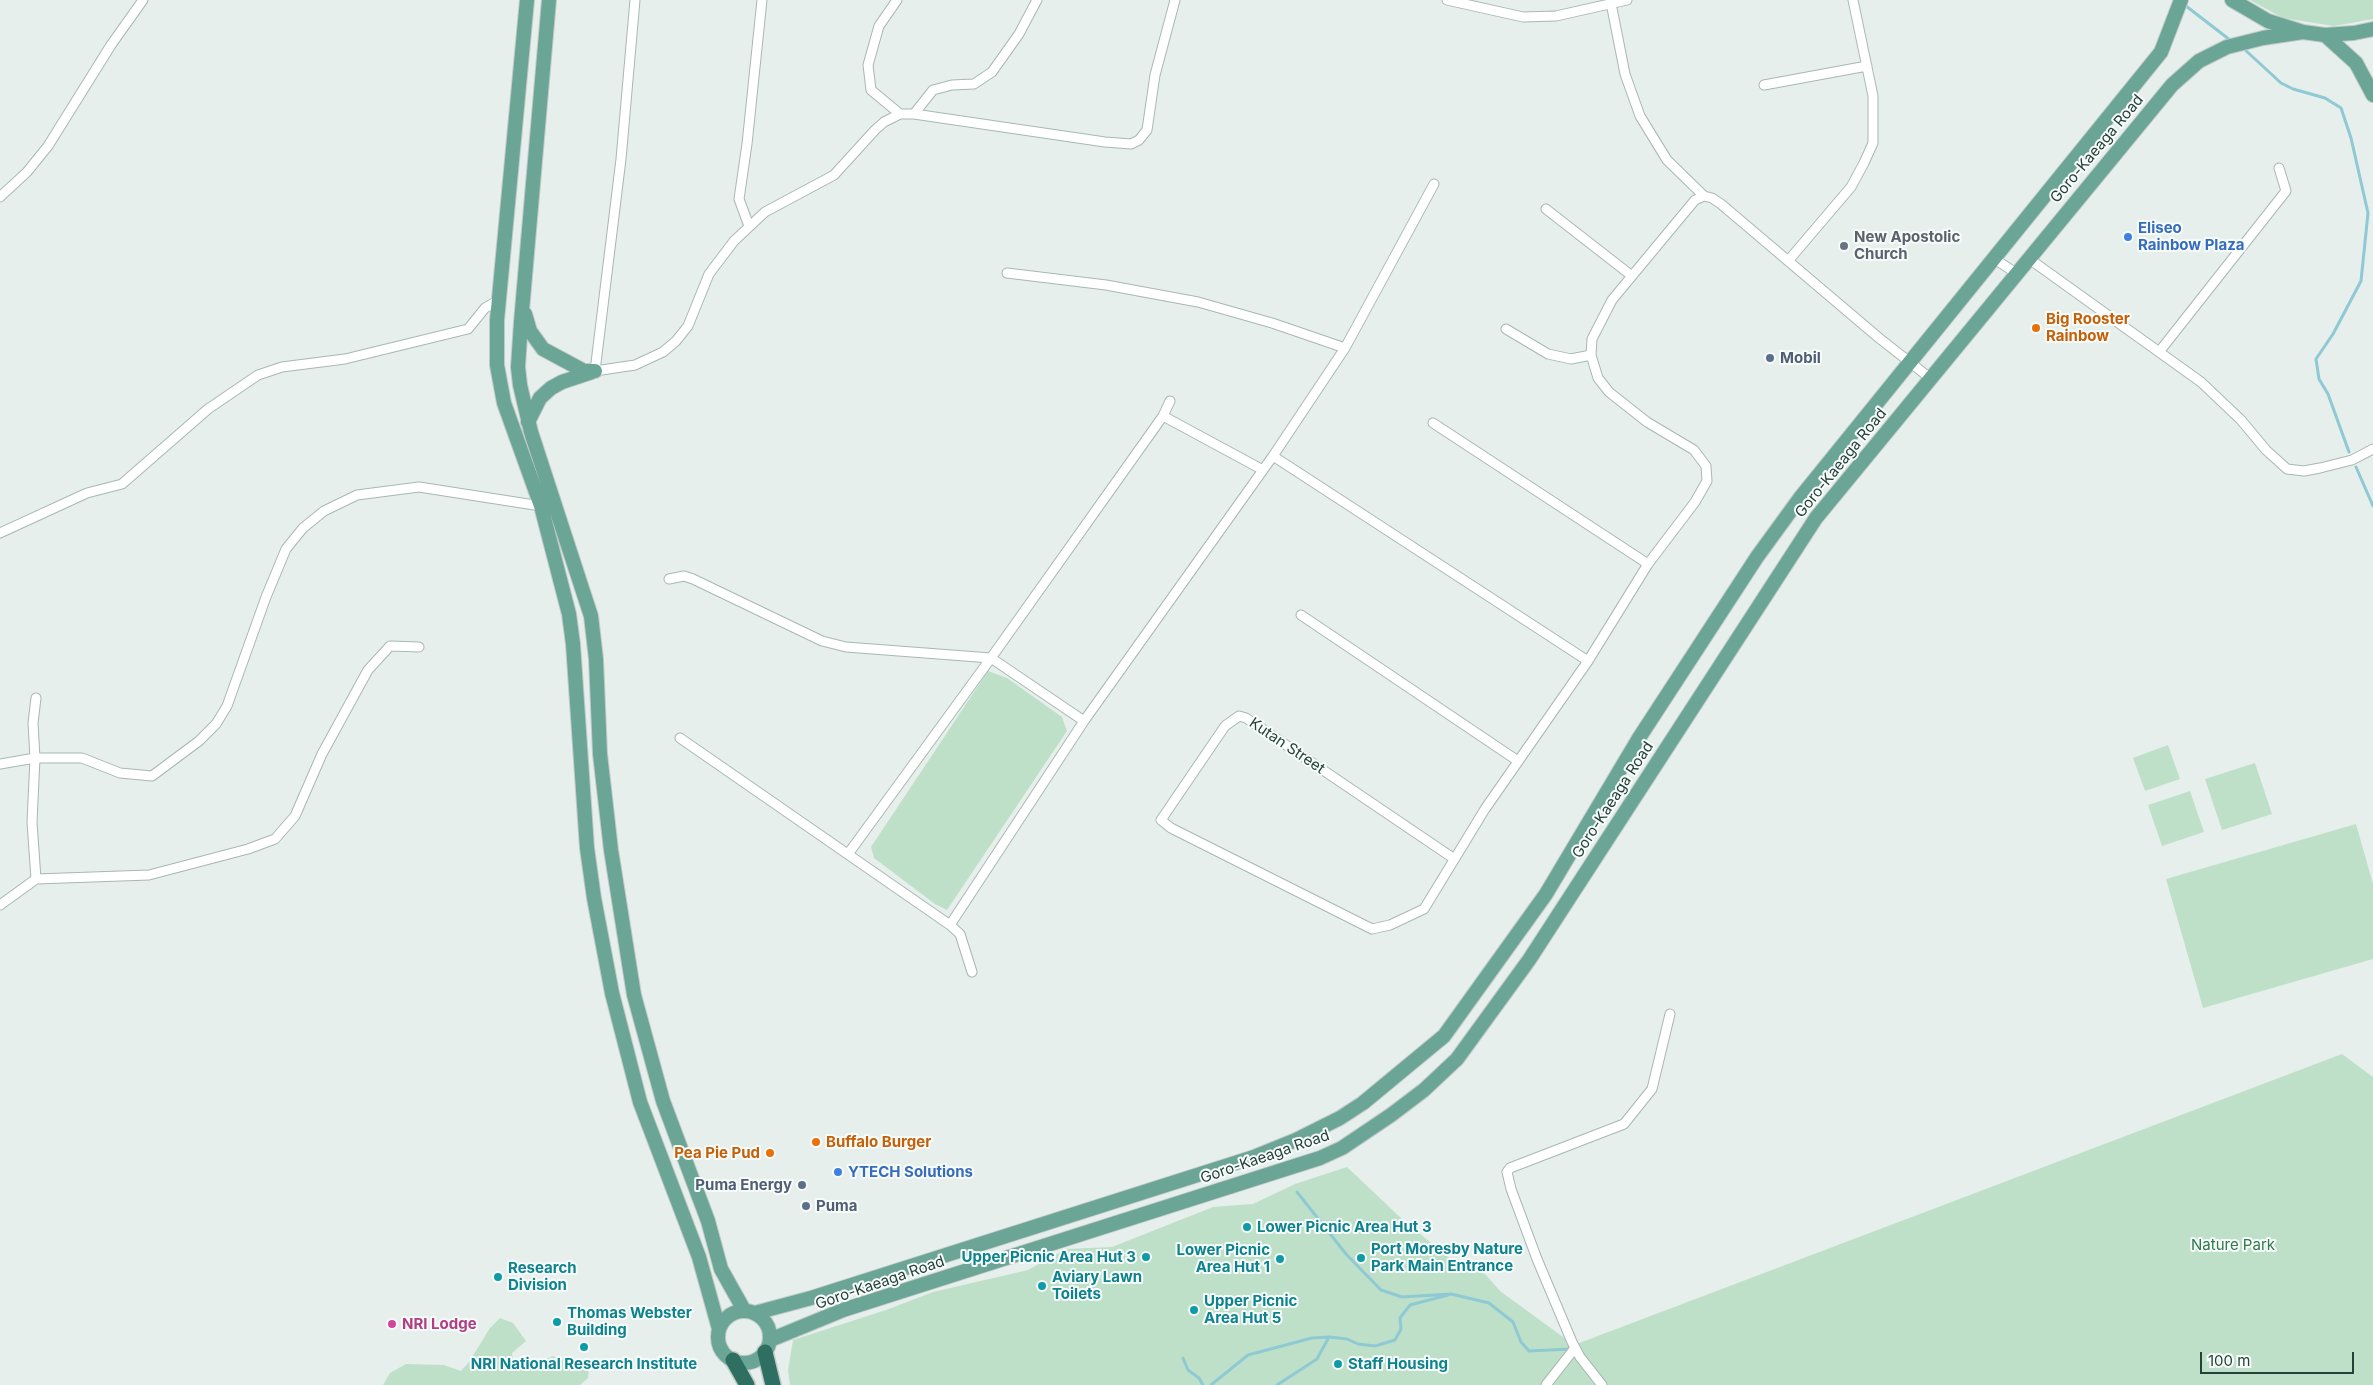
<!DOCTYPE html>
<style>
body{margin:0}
#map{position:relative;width:2373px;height:1385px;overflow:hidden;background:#e6efeb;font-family:Inter,sans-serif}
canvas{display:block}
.scale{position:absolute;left:2200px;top:1352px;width:154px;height:22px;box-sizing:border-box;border:2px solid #24423a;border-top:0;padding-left:6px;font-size:15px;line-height:18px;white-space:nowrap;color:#24423a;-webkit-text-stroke:4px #f7fbf9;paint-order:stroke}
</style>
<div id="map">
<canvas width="2373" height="1385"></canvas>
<div class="scale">100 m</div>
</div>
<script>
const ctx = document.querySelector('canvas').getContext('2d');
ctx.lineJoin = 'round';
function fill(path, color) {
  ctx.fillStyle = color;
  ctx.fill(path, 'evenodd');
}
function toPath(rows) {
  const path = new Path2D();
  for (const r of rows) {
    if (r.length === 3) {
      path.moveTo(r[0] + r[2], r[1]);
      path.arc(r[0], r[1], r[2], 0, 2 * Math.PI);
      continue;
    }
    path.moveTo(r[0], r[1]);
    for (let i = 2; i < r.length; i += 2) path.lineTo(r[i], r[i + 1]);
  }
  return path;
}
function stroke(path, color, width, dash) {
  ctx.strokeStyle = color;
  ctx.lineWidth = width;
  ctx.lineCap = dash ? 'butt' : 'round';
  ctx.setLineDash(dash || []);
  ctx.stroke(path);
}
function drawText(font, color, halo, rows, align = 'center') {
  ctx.font = font + ' Inter,sans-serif';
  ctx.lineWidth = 4;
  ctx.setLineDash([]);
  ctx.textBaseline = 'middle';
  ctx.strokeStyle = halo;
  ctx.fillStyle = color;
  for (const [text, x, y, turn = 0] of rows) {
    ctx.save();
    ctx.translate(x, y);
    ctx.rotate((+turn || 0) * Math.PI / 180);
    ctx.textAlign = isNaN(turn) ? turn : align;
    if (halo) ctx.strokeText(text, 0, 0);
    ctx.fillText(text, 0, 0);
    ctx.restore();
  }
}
fill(toPath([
 [2250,0,2373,0,2373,19,2334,26,2283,18],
 [988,671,1007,678,1062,717,1067,731,947,910,935,904,874,858,871,847],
 [2168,745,2180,779,2145,791,2133,758],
 [2255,763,2272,814,2222,830,2205,779],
 [2190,791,2204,832,2162,846,2148,805],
 [2356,824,2373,884,2373,959,2203,1008,2166,879],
 [2342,1054,2373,1077,2373,1385,790,1385,788,1370,793,1340,886,1310,933,1292,1028,1270,1066,1249,1112,1247,1213,1207,1253,1204,1295,1184,1347,1167,1402,1219,1459,1266,1485,1274,1500,1291,1574,1345],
 [500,1318,513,1323,526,1341,512,1353,513,1363,524,1368,553,1356,566,1361,578,1362,589,1369,588,1378,580,1385,383,1385,390,1373,406,1364,444,1365,461,1371,469,1362,490,1328]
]), '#bfe0c8');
stroke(toPath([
 [2186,6,2230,40],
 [2243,48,2281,83,2293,89,2325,98,2341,108,2351,138,2368,213,2361,281,2333,334,2316,359,2319,379,2328,394,2349,452],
 [2356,467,2373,506],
 [1297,1192,1346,1254,1381,1290,1402,1297,1451,1294,1489,1303,1513,1322,1521,1342,1529,1351,1571,1349],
 [1183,1358,1188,1370,1199,1378,1203,1385],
 [1211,1385,1248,1355,1312,1338,1330,1337,1347,1339,1358,1344,1375,1346,1395,1340,1401,1329,1400,1318,1410,1305,1448,1295],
 [1277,1385,1317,1359,1329,1337]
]), '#8ec9d4', 3);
const street = toPath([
 [635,0,621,159,595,371,635,365,663,352,676,341,688,326,709,274,734,241,765,212,834,175,875,130,884,122,900,114,914,114,1105,142,1131,144,1139,140,1147,130,1155,75,1175,0],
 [897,0,879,26,868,65,871,90,900,114],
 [1447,0,1523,17,1556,16,1627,0],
 [1611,3,1625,74,1640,116,1667,160,1704,196,1712,198,1721,204,1879,338,1930,378],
 [1764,85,1867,66],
 [914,114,933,90,952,85,974,84,992,72,1019,34,1037,0],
 [0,197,27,172,48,146,111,45,143,0],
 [1546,209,1632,276],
 [749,226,739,199,747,144,762,0],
 [1993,258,2016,273],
 [2028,258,2201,382,2241,420,2266,450,2287,469,2304,471,2320,468,2352,460,2373,449],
 [1788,261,1851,187,1864,163,1873,143,1873,96,1853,0],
 [1007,273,1106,285,1198,302,1272,323,1345,348],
 [1506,329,1548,354,1571,359,1591,355],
 [2159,352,2286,191,2279,168],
 [1163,416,1263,470],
 [1433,423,1648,564],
 [1273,456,1588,661],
 [0,533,87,493,122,484,208,409,258,375,282,367,345,359,468,329,485,308,499,300],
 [669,579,684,576,693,579,822,641,846,647,991,658,1084,721],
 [1301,615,1518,761],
 [680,738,950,925,960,934,972,972],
 [0,764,35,758,82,758,120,773,152,776,199,741,216,724,227,706,266,597,286,549,303,528,324,511,357,495,419,487,541,506],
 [848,854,991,658,1163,416,1170,401],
 [1453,858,1246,718,1239,716,1225,726,1161,820,1171,828,1372,929,1390,925,1424,909,1485,809,1588,661,1648,564,1695,502,1707,481,1706,466,1694,450,1647,422,1609,392,1598,378,1591,355,1592,339,1612,300,1695,200,1704,196],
 [36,879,32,822,35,758,33,723,36,698],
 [0,905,36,879,149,875,248,849,275,839,295,816,322,754,368,670,390,646,419,647],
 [950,925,1084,721,1273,456,1345,348,1434,184],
 [1546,1385,1575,1348],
 [1602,1385,1580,1357,1572,1342,1537,1259,1511,1189,1507,1172,1510,1168,1624,1124,1652,1089,1670,1014]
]);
const primary = toPath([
 [527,0,497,320,497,365,504,403,541,506,569,614,573,644,587,848,594,898,612,993,640,1102,699,1257,719,1329],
 [549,0,521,322,518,367,520,385,531,432,591,616,596,659,600,754,611,850,634,995,663,1101,708,1221,721,1269,744,1310],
 [2232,0,2268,21,2303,32,2325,35,2354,33,2373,29],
 [2325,35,2356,63,2373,95],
 [525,314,530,331,543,349,584,371,595,371],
 [528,422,540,398,551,388,562,382,592,372],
 [744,1337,26],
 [755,1313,811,1298,1254,1157,1296,1140,1340,1118,1363,1103,1444,1036,1546,894,1639,738,1757,557,1800,498,2161,52,2181,0],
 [770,1340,843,1310,1320,1158,1342,1148,1391,1115,1424,1090,1457,1059,1529,960,1816,518,2172,85,2199,61,2227,47,2263,38,2303,32]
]);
const highway = toPath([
 [765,1352,773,1385],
 [733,1360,747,1385]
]);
stroke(street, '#a8b8b2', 11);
stroke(primary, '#c2cac8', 16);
stroke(highway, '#c2cac8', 18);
stroke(street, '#fff', 9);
stroke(primary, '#6aa596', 14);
stroke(highway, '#2f6f62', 15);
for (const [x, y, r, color] of [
 [2128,237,5,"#3f7fe0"],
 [1844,246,5,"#6b7280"],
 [2036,328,5,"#e8710a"],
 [1770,358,5,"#5c6f8a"],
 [816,1142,5,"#e8710a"],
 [770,1153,5,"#e8710a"],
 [838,1172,5,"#3f7fe0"],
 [802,1185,5,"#5c6f8a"],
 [806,1206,5,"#5c6f8a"],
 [1247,1227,5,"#0f9aa8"],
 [1146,1257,5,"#0f9aa8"],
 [1361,1258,5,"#0f9aa8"],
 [1280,1259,5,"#0f9aa8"],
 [498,1277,5,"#0f9aa8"],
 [1042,1286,5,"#0f9aa8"],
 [1194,1310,5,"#0f9aa8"],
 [557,1322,5,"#0f9aa8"],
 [392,1324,5,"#d1479c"],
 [584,1347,5,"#0f9aa8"],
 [1338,1364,5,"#0f9aa8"]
]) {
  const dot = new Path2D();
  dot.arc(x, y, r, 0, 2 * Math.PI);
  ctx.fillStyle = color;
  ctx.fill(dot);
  stroke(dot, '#f7fbf9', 2);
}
drawText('15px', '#24423a', '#f7fbf9', [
 ["Goro-Kaeaga Road",2097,149,-50],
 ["Goro-Kaeaga Road",1841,463,-51],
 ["Kutan Street",1287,746,34],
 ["Goro-Kaeaga Road",1613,800,-57],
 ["Goro-Kaeaga Road",1265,1157,-19],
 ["Goro-Kaeaga Road",880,1283,-19]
]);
drawText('bold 15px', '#366cbe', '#f7fbf9', [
 ["Eliseo",2138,228],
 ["Rainbow Plaza",2138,245],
 ["YTECH Solutions",848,1172]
], 'left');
drawText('bold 15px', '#5b616d', '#f7fbf9', [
 ["New Apostolic",1854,237],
 ["Church",1854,254]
], 'left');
drawText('bold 15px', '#c56008', '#f7fbf9', [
 ["Big Rooster",2046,319],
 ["Rainbow",2046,336],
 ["Buffalo Burger",826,1142],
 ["Pea Pie Pud",760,1153,"right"]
], 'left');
drawText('bold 15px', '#4e5e75', '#f7fbf9', [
 ["Mobil",1780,358],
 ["Puma Energy",792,1185,"right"],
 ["Puma",816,1206]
], 'left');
drawText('bold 15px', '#0d838f', '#f7fbf9', [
 ["Lower Picnic Area Hut 3",1257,1227],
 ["Port Moresby Nature",1371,1249],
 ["Park Main Entrance",1371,1266],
 ["Lower Picnic",1270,1250,"right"],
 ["Area Hut 1",1270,1267,"right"],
 ["Upper Picnic Area Hut 3",1136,1257,"right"],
 ["Research",508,1268],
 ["Division",508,1285],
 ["Aviary Lawn",1052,1277],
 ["Toilets",1052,1294],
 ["Upper Picnic",1204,1301],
 ["Area Hut 5",1204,1318],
 ["Thomas Webster",567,1313],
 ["Building",567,1330],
 ["NRI National Research Institute",584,1364,"center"],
 ["Staff Housing",1348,1364]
], 'left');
drawText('15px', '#2d7a4b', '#f7fbf9', [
 ["Nature Park",2233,1245]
]);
drawText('bold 15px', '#b23c85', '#f7fbf9', [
 ["NRI Lodge",402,1324]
], 'left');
</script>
